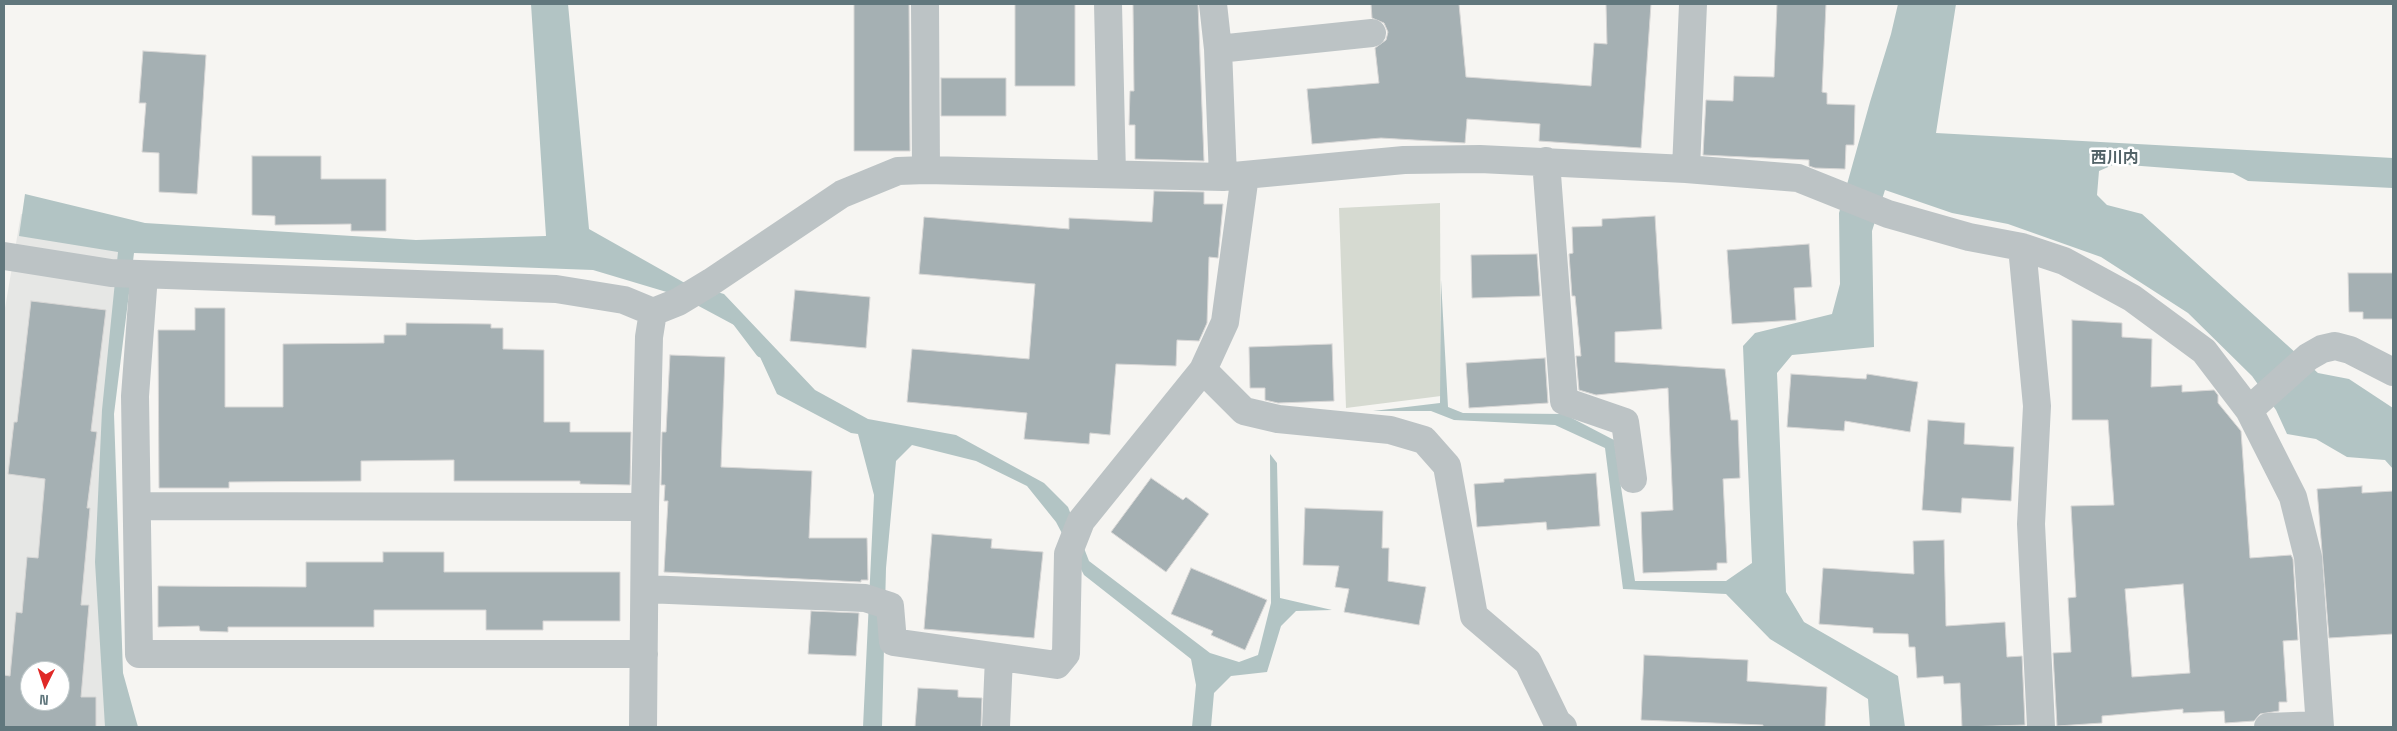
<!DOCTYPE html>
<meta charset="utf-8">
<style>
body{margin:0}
#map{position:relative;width:2397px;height:731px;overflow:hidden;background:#f6f5f2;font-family:"Space Grotesk",sans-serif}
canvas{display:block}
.frame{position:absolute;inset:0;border:5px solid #61777d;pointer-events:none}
.north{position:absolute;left:20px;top:661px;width:50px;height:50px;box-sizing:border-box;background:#fff;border:1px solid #c0c9cb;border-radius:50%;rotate:184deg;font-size:14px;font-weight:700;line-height:20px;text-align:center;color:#61777d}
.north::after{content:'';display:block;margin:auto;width:18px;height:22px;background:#e02927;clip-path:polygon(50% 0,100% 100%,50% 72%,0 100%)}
</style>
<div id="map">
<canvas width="2397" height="731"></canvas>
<div class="frame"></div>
<div class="north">N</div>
</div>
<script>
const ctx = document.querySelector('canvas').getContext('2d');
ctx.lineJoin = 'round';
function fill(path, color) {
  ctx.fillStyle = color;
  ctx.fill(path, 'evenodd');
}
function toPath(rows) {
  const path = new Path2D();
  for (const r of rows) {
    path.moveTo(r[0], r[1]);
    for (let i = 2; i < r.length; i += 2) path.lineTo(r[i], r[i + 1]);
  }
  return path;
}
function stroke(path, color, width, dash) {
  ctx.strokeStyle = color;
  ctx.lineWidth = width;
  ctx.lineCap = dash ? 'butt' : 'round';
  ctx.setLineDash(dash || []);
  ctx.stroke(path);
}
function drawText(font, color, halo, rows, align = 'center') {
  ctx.font = font + ' "Space Grotesk","Noto Sans JP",sans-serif';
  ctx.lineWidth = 5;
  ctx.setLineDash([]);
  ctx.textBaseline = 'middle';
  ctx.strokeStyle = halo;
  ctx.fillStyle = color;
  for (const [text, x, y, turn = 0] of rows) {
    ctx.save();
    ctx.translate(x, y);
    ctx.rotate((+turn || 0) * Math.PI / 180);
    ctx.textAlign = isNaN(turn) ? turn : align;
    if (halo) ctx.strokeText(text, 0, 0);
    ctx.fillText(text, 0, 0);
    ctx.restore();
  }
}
fill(toPath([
 [21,214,130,238,109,412,121,727,4,727,4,314],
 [30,671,60,671,60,701,30,701]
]), '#e6e7e5');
fill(toPath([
 [1440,203,1441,396,1346,408,1339,208]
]), '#d6dad1');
fill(toPath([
 [531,4,568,4,589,229,683,282,724,294,815,390,868,419,956,435,1044,483,1068,507,1089,561,1210,653,1239,662,1258,655,1271,603,1270,454,1277,463,1280,598,1332,610,1296,611,1281,626,1267,672,1231,676,1214,693,1211,727,1192,727,1196,685,1191,659,1084,575,1056,522,1027,486,976,461,912,445,896,461,886,568,882,727,863,727,874,495,858,434,851,433,777,394,749,333,680,296,593,270,134,253,114,414,123,673,138,727,105,727,95,562,102,410,118,252,19,236,25,194,145,223,416,240,546,236],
 [1898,4,1956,4,1936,133,2393,158,2393,188,2248,181,2233,173,2115,164,2099,171,2097,195,2107,205,2142,214,2318,373,2349,379,2393,408,2393,469,2385,460,2347,457,2316,439,2287,434,2276,410,2252,376,2188,313,2101,257,2008,224,1952,213,1885,190,1872,231,1874,347,1792,355,1777,373,1786,592,1804,622,1898,676,1905,727,1870,727,1868,699,1770,639,1726,594,1623,589,1605,448,1555,425,1454,420,1431,411,1373,411,1440,403,1441,280,1448,407,1463,413,1564,414,1614,440,1635,581,1726,581,1752,563,1743,346,1755,333,1832,314,1840,284,1839,213,1870,102,1891,34]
]), '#b2c4c4');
stroke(toPath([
 [736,319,761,352]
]), '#b2c4c4', 11);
const building = toPath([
 [854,4,909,4,910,151,854,151,854,4],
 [1015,4,1075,4,1075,86,1015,86,1015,4],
 [1133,4,1198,4,1204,161,1135,159,1135,125,1129,125,1130,91,1134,91,1133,4],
 [1371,4,1459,4,1466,77,1591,86,1594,43,1607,44,1606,4,1651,4,1641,148,1539,141,1540,124,1467,119,1465,143,1381,138,1312,144,1307,89,1379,83,1375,48,1386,40,1388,32,1384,23,1372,18,1371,4],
 [1777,4,1826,4,1822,92,1827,93,1827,104,1855,105,1854,145,1846,145,1845,169,1815,168,1809,166,1809,160,1703,155,1706,100,1733,101,1734,76,1774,77,1777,4],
 [143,51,206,55,197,194,159,192,159,153,142,152,146,103,139,103,143,51],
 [941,78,1006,78,1006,116,941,116,941,78],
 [252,156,321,156,321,179,386,179,386,231,351,231,351,224,275,225,275,216,252,215,252,156],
 [1154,191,1204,192,1204,204,1223,204,1218,258,1209,257,1207,323,1199,341,1177,340,1176,366,1116,364,1110,435,1090,433,1089,444,1024,439,1027,413,907,402,912,349,1029,359,1035,284,919,274,924,217,1069,229,1069,218,1152,222,1154,191],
 [1655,216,1662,329,1615,332,1615,362,1725,369,1731,420,1738,420,1740,478,1723,479,1727,563,1717,563,1717,570,1643,573,1641,512,1673,510,1668,388,1596,395,1579,390,1576,356,1581,356,1575,296,1572,296,1569,254,1573,253,1572,227,1602,226,1602,219,1655,216],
 [1809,244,1812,287,1794,288,1796,320,1732,324,1727,250,1809,244],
 [1537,254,1540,296,1472,298,1471,255,1537,254],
 [2348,273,2393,273,2393,319,2363,319,2363,312,2349,312,2348,273],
 [795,290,870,297,866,348,790,341,795,290],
 [31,301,106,310,91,431,97,432,87,508,90,508,81,605,89,605,81,697,96,697,96,727,4,727,4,675,10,676,16,612,22,613,27,557,38,558,45,479,8,474,14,422,17,422,31,301],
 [30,671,60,671,60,701,30,701,30,671],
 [195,308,225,308,225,407,283,407,283,344,384,343,384,335,406,335,406,323,491,324,491,328,503,328,503,349,544,350,544,422,570,422,570,432,631,432,630,485,580,484,580,481,454,481,454,460,361,461,361,481,229,482,229,488,159,488,158,330,195,330,195,308],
 [2072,320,2122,323,2122,337,2152,339,2151,387,2182,385,2182,392,2214,390,2218,395,2218,403,2241,431,2250,558,2291,555,2293,559,2298,640,2283,641,2287,702,2279,702,2279,711,2260,714,2254,721,2225,723,2224,711,2183,713,2183,709,2102,716,2102,723,2057,726,2053,653,2071,652,2068,598,2076,597,2071,506,2114,505,2108,420,2072,420,2072,320],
 [2183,584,2190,673,2132,677,2125,589,2183,584],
 [1332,344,1334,401,1278,403,1265,400,1265,388,1250,388,1249,347,1332,344],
 [670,355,725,357,721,467,812,471,809,538,867,538,868,580,861,580,861,582,664,572,668,501,664,501,665,485,661,485,662,432,666,432,670,355],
 [1545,358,1548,403,1469,408,1466,363,1545,358],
 [1791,374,1866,379,1867,374,1918,382,1910,432,1845,421,1844,431,1787,427,1791,374],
 [1928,420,1965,423,1964,444,2014,447,2011,501,1962,498,1961,513,1922,510,1928,420],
 [1596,473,1600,526,1547,530,1546,522,1477,527,1474,484,1504,482,1504,479,1596,473],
 [1151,478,1183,500,1186,497,1209,514,1166,572,1111,532,1151,478],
 [2362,486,2362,493,2393,491,2393,634,2329,638,2317,489,2362,486],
 [1305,508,1383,511,1382,548,1389,548,1388,581,1426,587,1419,625,1344,612,1349,589,1335,587,1339,566,1303,565,1305,508],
 [932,534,992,539,991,548,1043,552,1034,638,924,629,932,534],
 [1944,540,1946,626,2005,622,2007,657,2022,656,2025,725,1962,727,1960,683,1944,684,1943,676,1917,678,1915,647,1909,647,1908,634,1873,633,1873,628,1819,624,1823,568,1914,574,1913,541,1944,540],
 [383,552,444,552,444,572,620,572,620,621,543,621,543,630,486,630,486,610,374,610,374,627,228,627,228,632,200,631,199,626,158,627,158,586,306,587,306,562,383,562,383,552],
 [1191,568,1267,600,1245,650,1211,635,1213,631,1171,614,1191,568],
 [811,611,859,613,856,656,808,654,811,611],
 [1644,655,1748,660,1747,681,1827,687,1825,727,1763,727,1763,725,1641,720,1644,655],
 [918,688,958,690,958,697,982,698,981,727,915,727,918,688]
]);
fill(building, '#a5b0b3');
stroke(building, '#d7d6d5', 1);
stroke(toPath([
 [925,4,926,170],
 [1108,4,1112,174],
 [1213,4,1218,49,1223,177],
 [1218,49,1372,33],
 [1546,161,1564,401,1625,422,1633,479],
 [1686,169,1693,4],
 [2022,247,2037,406,2031,524,2041,727],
 [4,256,111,273,556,289,624,300,653,312,678,302,711,282,842,194,898,171,926,170,1223,177,1404,160,1480,159,1686,169,1798,178,1888,214,1969,237,2022,247,2064,261,2132,298,2204,351,2249,410,2293,497,2308,557,2320,727],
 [144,275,135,396,139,654,644,654],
 [1203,370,1244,411,1278,419,1390,430,1424,440,1447,466,1474,616,1528,662,1557,722,1563,727],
 [2249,410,2308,357,2322,349,2335,346,2350,350,2393,372],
 [137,506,645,507],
 [645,589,865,598,890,606,893,642,1057,665,1066,654,1068,554,1081,521,1203,370,1225,322,1245,175],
 [643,727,645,507,649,337,653,312],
 [996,727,999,657],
 [2268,727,2319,725]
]), '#bcc3c5', 28);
drawText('bold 16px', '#536368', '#fff', [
 ["西川内",2115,159]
]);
</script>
